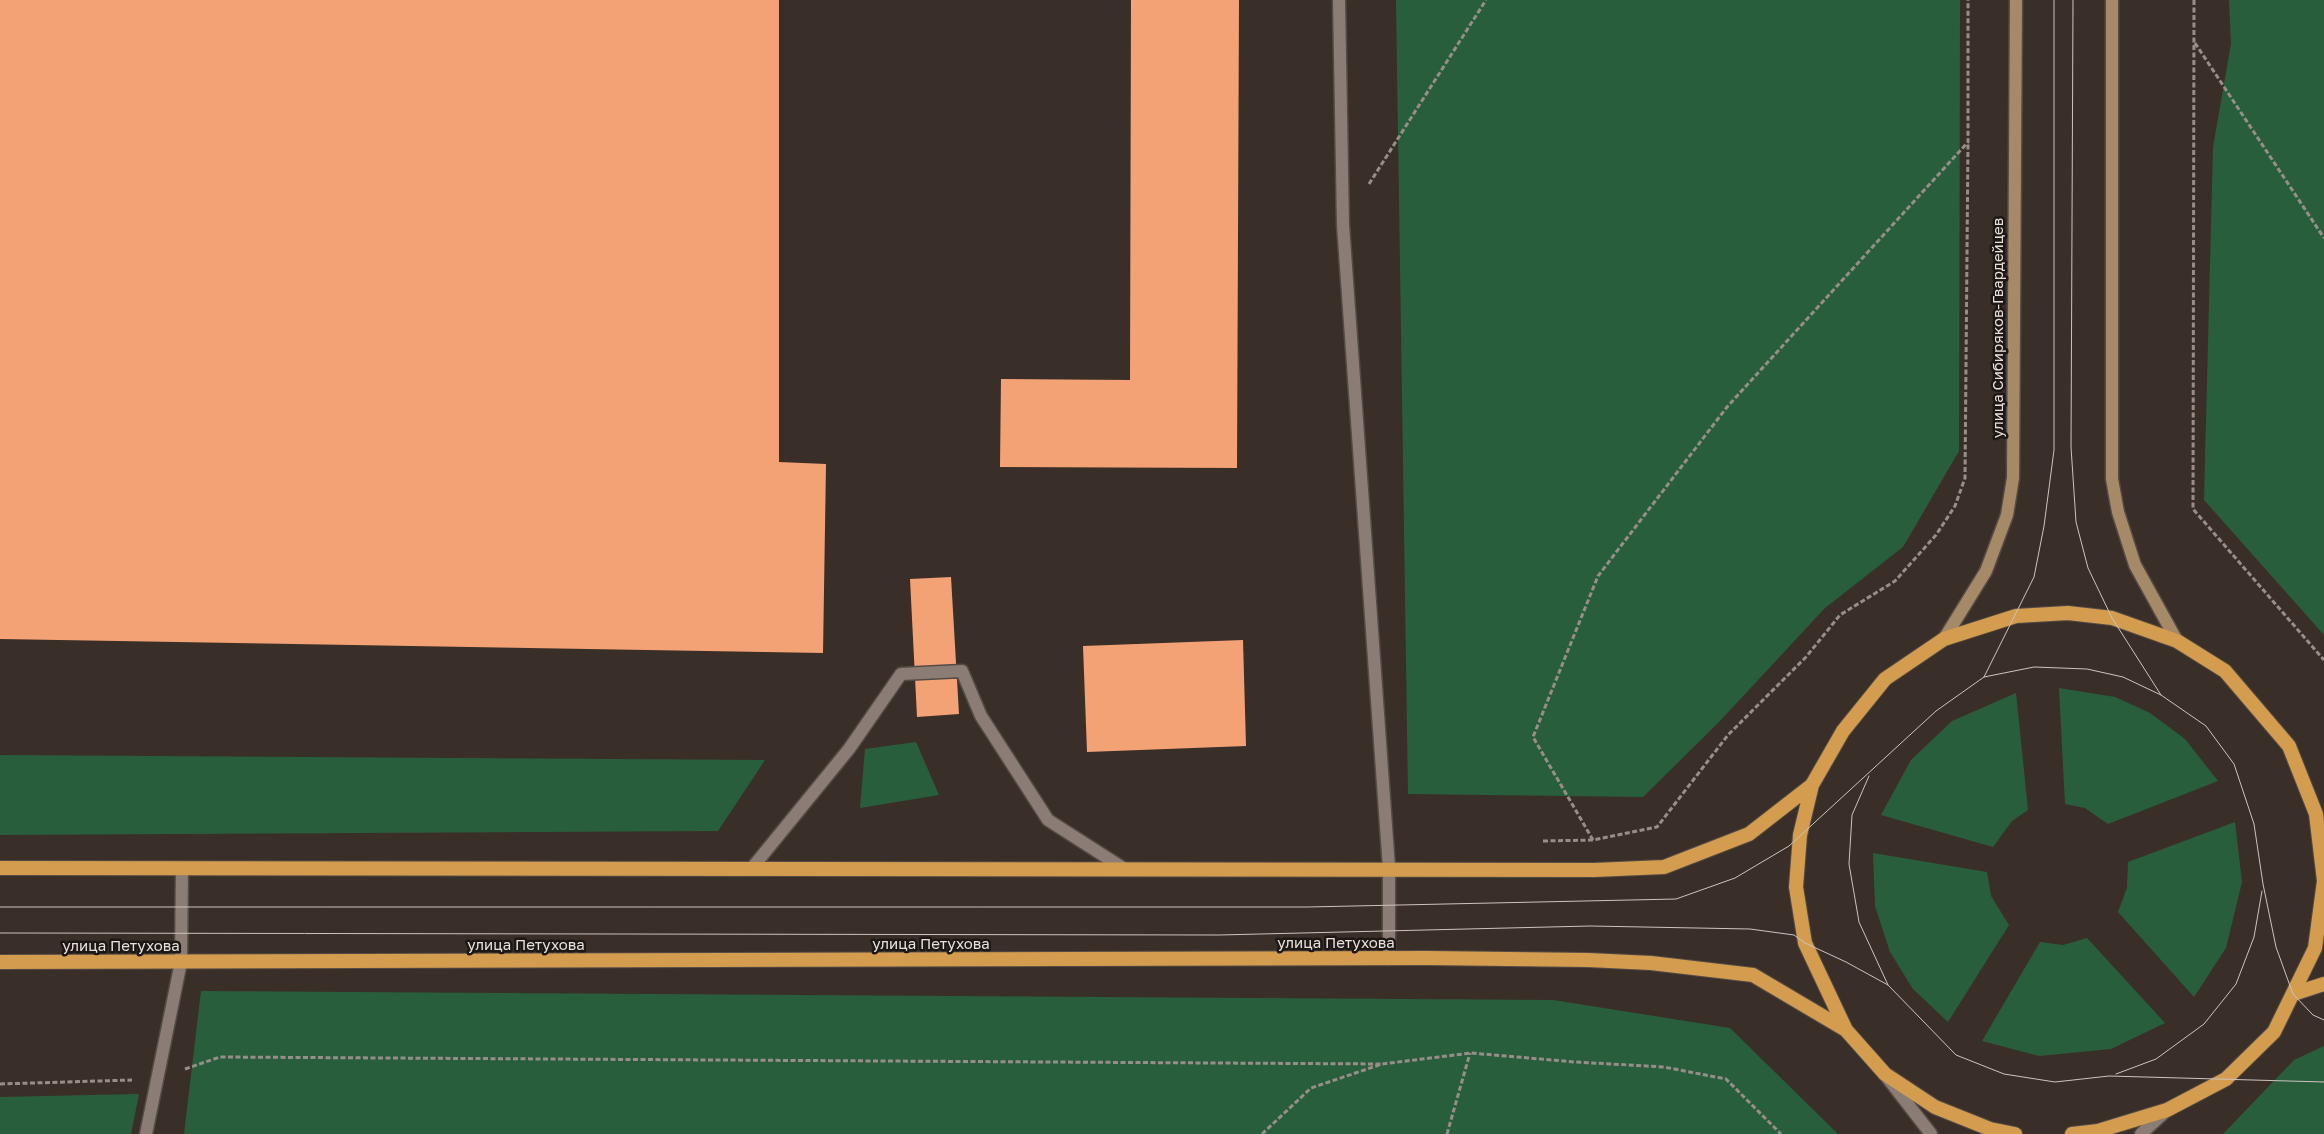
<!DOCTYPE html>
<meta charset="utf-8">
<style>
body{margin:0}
canvas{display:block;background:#3a2e28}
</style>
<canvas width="2324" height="1134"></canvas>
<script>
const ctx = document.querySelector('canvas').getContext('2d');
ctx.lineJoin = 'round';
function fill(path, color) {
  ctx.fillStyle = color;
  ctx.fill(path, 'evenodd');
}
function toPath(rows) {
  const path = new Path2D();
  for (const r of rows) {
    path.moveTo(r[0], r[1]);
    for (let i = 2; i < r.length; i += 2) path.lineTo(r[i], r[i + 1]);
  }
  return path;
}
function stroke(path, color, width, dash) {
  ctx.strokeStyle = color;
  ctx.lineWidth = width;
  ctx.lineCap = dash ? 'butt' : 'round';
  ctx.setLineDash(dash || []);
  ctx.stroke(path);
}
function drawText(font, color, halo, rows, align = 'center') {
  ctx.font = font + ' "Golos Text",sans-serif';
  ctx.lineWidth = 5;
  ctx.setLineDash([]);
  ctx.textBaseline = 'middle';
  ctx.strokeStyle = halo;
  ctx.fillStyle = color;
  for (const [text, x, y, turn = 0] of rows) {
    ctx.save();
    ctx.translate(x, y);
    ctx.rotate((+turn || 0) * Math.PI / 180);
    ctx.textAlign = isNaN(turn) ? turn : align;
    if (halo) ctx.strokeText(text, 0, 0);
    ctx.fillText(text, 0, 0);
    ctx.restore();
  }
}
fill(toPath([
 [1396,0,1960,0,1959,451,1903,547,1825,608,1719,722,1643,797,1408,794],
 [2229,0,2324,0,2324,635,2204,500,2213,147,2231,44],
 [2059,688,2115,697,2150,713,2185,739,2218,781,2108,824,2085,808,2065,804],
 [2016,693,2028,810,2012,821,1993,847,1881,815,1911,760,1952,721],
 [916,742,939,795,860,808,865,749],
 [0,755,765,760,718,831,0,835],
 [2235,822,2242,882,2226,948,2194,997,2118,912,2127,888,2128,862],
 [1873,853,1987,872,1991,896,2009,925,1948,1022,1913,989,1890,952,1875,906],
 [2087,938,2165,1023,2111,1049,2039,1056,1982,1041,2040,942,2063,945],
 [201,991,1553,1000,1730,1028,1838,1134,184,1134],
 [2324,1046,2324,1134,2223,1134,2294,1060],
 [139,1094,131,1134,0,1134,0,1097]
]), '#295e3c');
fill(toPath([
 [0,0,779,0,779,462,826,464,823,653,0,639],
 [1131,0,1239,0,1237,468,1000,467,1001,379,1130,380],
 [951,577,959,714,917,717,910,579],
 [1243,640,1246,746,1087,752,1083,646]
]), '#f3a276');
const service = toPath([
 [1339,0,1343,225,1389,868,1389,959],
 [752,868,849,749,901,674,962,671,981,716,1048,820,1123,868],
 [146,1134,181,962,182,868]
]);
const minor = toPath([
 [1886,1076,1931,1134],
 [2141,1134,2167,1110]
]);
const secondary = toPath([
 [2112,0,2112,479,2118,512,2135,565,2177,641],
 [1944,639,1986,571,2007,515,2013,478,2016,0]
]);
const trunk = toPath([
 [0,868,1594,870,1664,867,1749,834,1812,785],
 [0,962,1427,958,1588,960,1651,963,1753,975,1846,1030],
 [2293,994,2324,984],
 [2015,1134,1990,1129,1935,1107,1885,1074,1846,1030,1805,943,1796,887,1800,835,1812,785,1843,731,1885,679,1944,639,2016,616,2068,613,2112,618,2177,641,2225,671,2289,746,2316,814,2324,881,2315,948,2274,1032,2226,1079,2167,1110,2098,1131,2072,1134]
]);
stroke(service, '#544b46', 15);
stroke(minor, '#544b46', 15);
stroke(secondary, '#544b46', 15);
stroke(trunk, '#544b46', 16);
stroke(toPath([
 [2194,0,2193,509,2324,660],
 [2195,43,2324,238],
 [1369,184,1486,0],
 [1593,840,1533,737,1598,576,1727,407,1968,142,1968,0],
 [1543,841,1593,840,1657,827,1728,735,1806,657,1840,615,1895,581,1936,535,1955,506,1965,478,1968,142],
 [185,1069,220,1057,1382,1064],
 [0,1084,132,1080],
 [1262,1134,1311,1088,1382,1064,1471,1053,1575,1062,1664,1067,1726,1079,1781,1134],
 [1447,1134,1470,1053]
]), '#988e89', 3, [5, 2.5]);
stroke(service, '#8b7d75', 12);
stroke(minor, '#8b7d75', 12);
stroke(secondary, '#a68967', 12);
stroke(trunk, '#d39c4e', 14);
stroke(toPath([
 [2073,0,2071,447,2076,522,2088,568,2112,618,2161,695],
 [1984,677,2034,577,2044,526,2054,450,2054,0],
 [1869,776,1852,815,1849,864,1859,922,1888,985],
 [0,907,1307,907,1676,899,1735,878,1789,846,1936,711,1984,677,2034,667,2087,669,2123,677,2161,695,2206,726,2234,764,2254,824,2263,884,2276,947,2285,972,2293,994,2313,1015,2324,1020],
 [0,933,1219,935,1590,926,1750,929,1794,935,1805,943,1846,962,1888,985,1956,1055,2004,1074,2055,1082,2109,1076,2324,1082],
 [2116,1074,2156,1059,2204,1024,2236,984,2254,937,2262,891]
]), '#ccc4bf', 1);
drawText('15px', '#e7e0db', '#1d1815', [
 ["улица Сибиряков-Гвардейцев",1998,328,-90],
 ["улица Петухова",1336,943],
 ["улица Петухова",931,944],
 ["улица Петухова",526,945],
 ["улица Петухова",121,946]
]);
</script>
